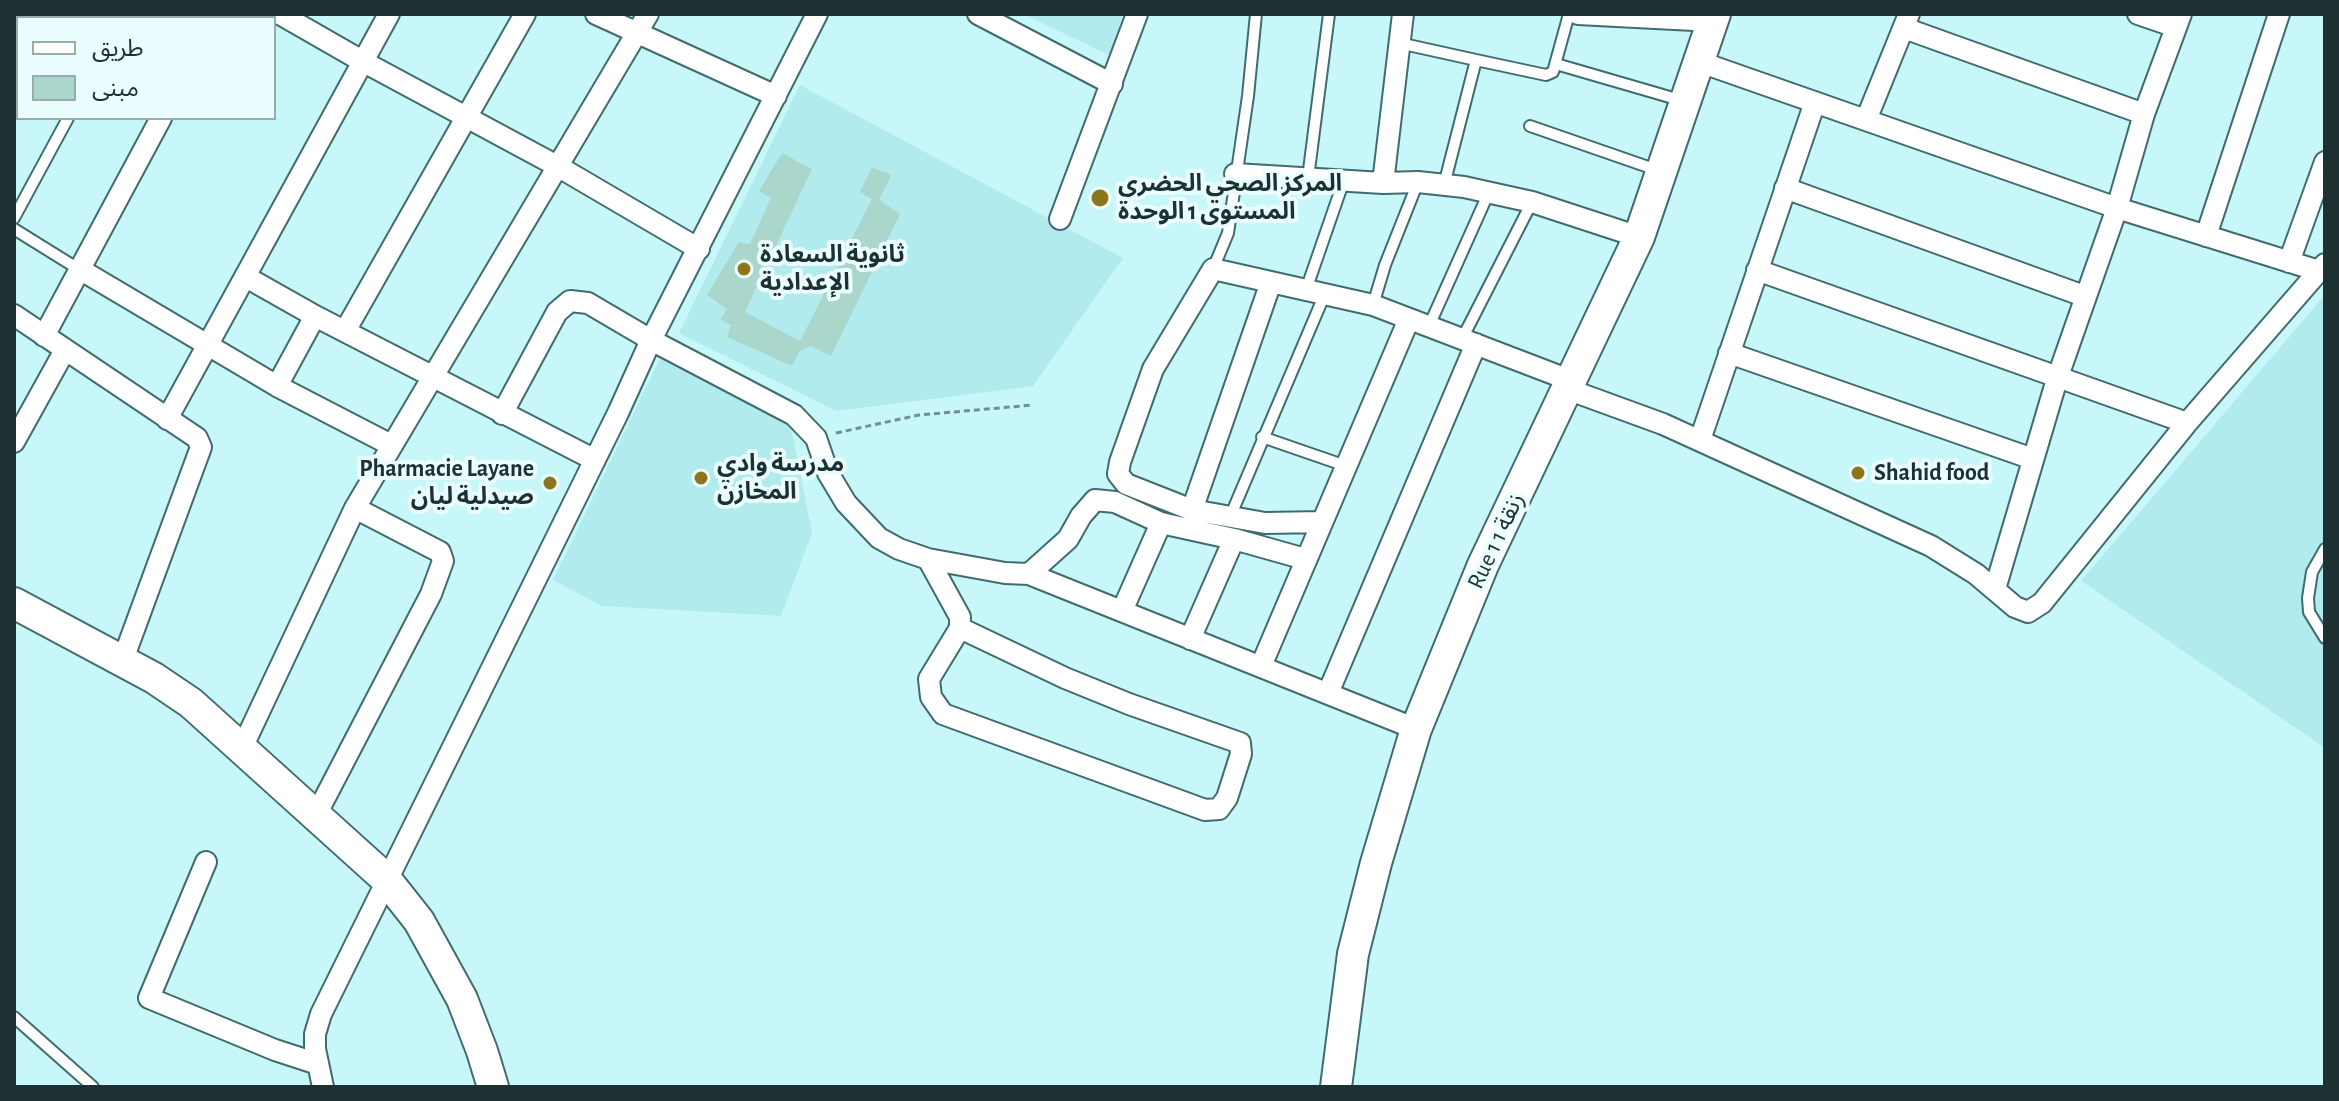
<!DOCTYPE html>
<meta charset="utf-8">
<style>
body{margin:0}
#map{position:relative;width:2339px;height:1101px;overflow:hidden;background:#c7f7f9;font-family:"Alegreya Sans","Noto Sans Arabic",sans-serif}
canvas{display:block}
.frame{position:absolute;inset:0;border:16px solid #1e3132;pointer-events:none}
.legend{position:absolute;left:16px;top:16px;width:260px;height:104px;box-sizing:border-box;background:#ebfeff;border:2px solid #99acad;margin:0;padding:10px 14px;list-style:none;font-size:24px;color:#1e3132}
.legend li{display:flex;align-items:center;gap:16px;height:40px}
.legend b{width:40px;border:2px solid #99acad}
</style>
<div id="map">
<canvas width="2339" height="1101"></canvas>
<div class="frame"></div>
<ul class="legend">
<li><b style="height:10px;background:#fff"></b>طريق</li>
<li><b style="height:22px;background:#aad6cc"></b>مبنى</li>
</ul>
</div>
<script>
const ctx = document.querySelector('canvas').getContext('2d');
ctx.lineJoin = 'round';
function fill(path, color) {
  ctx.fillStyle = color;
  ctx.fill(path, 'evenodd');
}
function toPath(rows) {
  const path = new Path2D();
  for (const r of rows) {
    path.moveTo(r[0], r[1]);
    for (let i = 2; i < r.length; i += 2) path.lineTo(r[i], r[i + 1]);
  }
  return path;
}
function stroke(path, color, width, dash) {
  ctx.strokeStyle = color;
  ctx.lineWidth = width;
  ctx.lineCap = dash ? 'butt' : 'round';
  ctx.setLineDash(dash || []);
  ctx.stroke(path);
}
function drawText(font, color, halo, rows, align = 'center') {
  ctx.font = font + ' "Alegreya Sans","Noto Sans Arabic",sans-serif';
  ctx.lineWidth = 8;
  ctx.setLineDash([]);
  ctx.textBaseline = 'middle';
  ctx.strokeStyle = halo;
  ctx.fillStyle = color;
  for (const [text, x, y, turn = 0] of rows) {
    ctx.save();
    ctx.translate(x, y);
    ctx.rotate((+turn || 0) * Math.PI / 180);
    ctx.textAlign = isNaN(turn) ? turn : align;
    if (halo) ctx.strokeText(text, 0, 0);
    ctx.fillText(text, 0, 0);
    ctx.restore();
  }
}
fill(toPath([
 [1023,14,1123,14,1109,55],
 [800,85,1123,258,1033,386,836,411,679,333],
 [2325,295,2325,748,2081,581],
 [660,358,790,422,812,533,781,616,602,606,553,580]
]), '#b2ebee');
fill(toPath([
 [782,153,812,169,745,312,800,341,872,199,860,192,872,167,891,175,879,200,900,214,831,356,811,346,799,352,792,366,727,337,731,325,720,320,727,309,707,295,739,242,750,244,771,198,759,191]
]), '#aad6cc');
const lane = toPath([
 [121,18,123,14],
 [1399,43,1476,60],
 [1556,64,1680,100],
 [1530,126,1657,170],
 [1308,178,1329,14],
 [1444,185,1476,60,1546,75,1553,72,1569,14],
 [14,218,68,118],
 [14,229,80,270],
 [1213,269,1228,233,1248,96,1256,14],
 [1306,290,1344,180],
 [1373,305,1385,265,1418,182],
 [1429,326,1489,192],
 [1462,339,1532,202],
 [1262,437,1346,466],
 [1230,517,1324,296],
 [2325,549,2312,572,2308,598,2309,612,2325,638],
 [14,1017,93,1087]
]);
const street = toPath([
 [280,14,362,61,559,167,699,249],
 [596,14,776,96],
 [978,14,1112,84],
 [1578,14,1713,21,1711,14],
 [2138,14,2176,27],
 [213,18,215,14],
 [1904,28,2144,114],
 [1700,62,2117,208,2319,271],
 [1866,120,1909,14],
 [1235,174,1383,183,1418,182,1464,187,1532,202,1639,237],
 [1383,183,1403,14],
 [1785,188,2084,296],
 [1060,219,1137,14],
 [2206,236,2279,14],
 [2289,262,2325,162],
 [81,270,277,386,391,445],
 [1757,270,2187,423],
 [246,277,315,316,595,460],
 [14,315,197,438,201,447,122,662],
 [345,331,525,14],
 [44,336,161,118],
 [1729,353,2033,459],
 [277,386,315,316],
 [1567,389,1663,424,1931,546,1976,574,2015,607,2028,612,2042,603,2187,423,2325,264],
 [502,414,557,312,570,301,588,303,651,340,794,415,816,438,828,473,846,503,879,538,899,549,928,559,1005,573,1029,574,1416,729],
 [167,419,389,14],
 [1700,440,1815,102],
 [14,442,65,350],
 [1192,510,1271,282],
 [1322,522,1265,523,1192,510,1126,484,1118,474,1120,462,1153,369,1213,269,1373,305,1572,381],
 [928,559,960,617,960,628,929,679,931,697,943,714,1205,810,1219,809,1227,798,1241,754,1240,743,1129,704,1065,678,960,628],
 [1029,574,1068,539,1081,516,1095,500,1115,502,1161,523,1234,539,1305,559],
 [1995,589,2057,379,2117,208,2144,114,2181,14],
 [1122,611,1161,523],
 [1190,639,1234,539],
 [1261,666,1409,319],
 [1328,693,1476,344],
 [242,748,355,508,648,14],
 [316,815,431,594,443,561,440,552,355,508],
 [206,862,149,998,275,1050,318,1064],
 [323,1087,315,1049,315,1034,321,1014,618,413,651,340,817,14]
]);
const secondary = toPath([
 [14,603,154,678,191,703,385,878,419,921,462,999,482,1051,493,1087],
 [1336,1087,1353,954,1376,863,1416,729,1483,565,1639,237,1715,14]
]);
stroke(lane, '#406c6f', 14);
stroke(street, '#406c6f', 24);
stroke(secondary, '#406c6f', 34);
stroke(toPath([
 [836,433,919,415,1033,405]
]), '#6f8f91', 3, [6, 4]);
stroke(lane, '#fff', 10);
stroke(street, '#fff', 20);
stroke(secondary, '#fff', 30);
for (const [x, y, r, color] of [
 [1100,198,10,"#8c761b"],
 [744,269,8,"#8c761b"],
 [1858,473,8,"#8c761b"],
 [701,478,8,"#8c761b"],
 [550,483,8,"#8c761b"]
]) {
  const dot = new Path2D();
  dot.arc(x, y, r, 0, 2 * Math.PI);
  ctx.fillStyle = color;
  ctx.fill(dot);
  stroke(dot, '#ebfeff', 3);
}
drawText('bold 24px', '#1e3132', '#ebfeff', [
 ["المركز الصحي الحضري",1118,184],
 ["المستوى 1 الوحدة",1118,212],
 ["ثانوية السعادة",760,255],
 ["الإعدادية",760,283],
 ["مدرسة وادي",717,464],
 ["المخازن",717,492],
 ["Pharmacie Layane",534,469,"right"],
 ["صيدلية ليان",534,497,"right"],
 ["Shahid food",1874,473]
], 'left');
drawText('24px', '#1e3132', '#ebfeff', [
 ["Rue 1 زنقة 1",1496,541,-65]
]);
</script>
